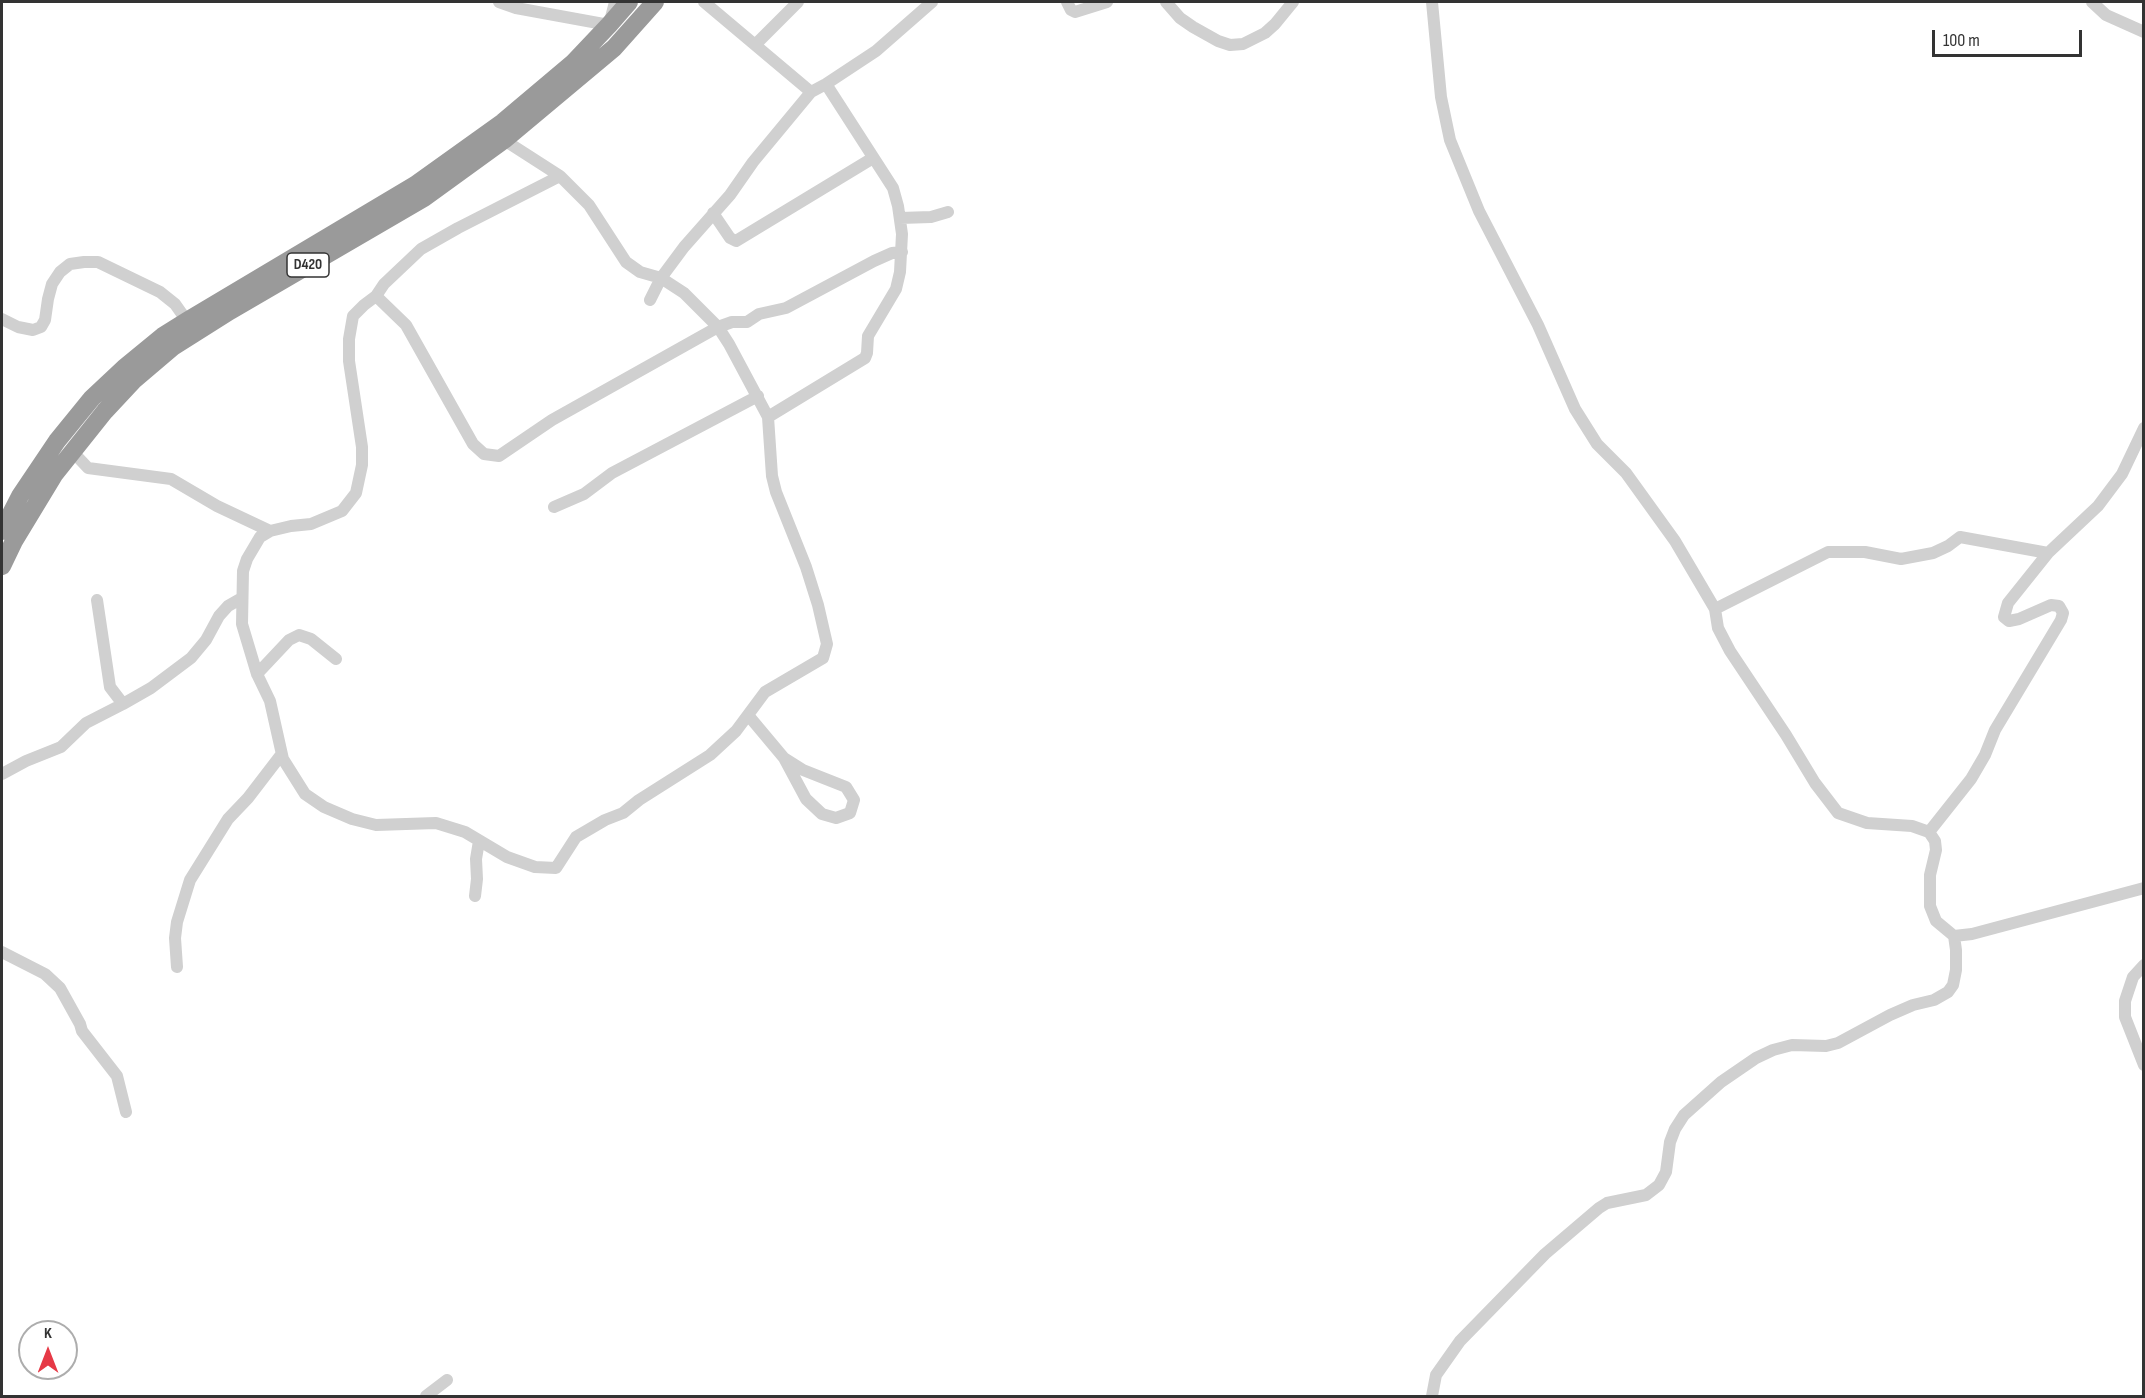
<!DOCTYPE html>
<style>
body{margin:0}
#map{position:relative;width:2145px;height:1398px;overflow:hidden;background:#fff;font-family:"Sofia Sans Condensed",sans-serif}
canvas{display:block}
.frame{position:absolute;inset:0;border:3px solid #333;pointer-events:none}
.north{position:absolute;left:18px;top:1320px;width:60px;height:60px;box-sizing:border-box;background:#fff;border:2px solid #adadad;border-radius:50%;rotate:0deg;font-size:16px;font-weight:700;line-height:24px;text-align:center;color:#333}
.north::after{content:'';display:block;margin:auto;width:21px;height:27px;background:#e63946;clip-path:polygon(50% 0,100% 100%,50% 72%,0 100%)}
.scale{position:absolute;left:1932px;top:30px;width:150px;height:27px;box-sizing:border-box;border:3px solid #333;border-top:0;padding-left:8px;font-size:18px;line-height:21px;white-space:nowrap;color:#333;-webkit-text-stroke:4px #fff;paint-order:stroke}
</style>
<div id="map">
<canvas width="2145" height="1398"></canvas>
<div class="frame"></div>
<div class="north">K</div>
<div class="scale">100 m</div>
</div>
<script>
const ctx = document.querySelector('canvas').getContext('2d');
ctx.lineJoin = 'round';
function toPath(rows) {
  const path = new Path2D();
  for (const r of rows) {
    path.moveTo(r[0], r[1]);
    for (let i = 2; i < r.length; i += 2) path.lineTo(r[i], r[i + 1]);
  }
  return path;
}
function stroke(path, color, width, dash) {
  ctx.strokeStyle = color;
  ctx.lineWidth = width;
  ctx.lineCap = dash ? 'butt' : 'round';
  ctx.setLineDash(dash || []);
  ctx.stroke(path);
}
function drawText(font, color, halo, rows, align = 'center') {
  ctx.font = font + ' "Sofia Sans Condensed",sans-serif';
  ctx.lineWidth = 6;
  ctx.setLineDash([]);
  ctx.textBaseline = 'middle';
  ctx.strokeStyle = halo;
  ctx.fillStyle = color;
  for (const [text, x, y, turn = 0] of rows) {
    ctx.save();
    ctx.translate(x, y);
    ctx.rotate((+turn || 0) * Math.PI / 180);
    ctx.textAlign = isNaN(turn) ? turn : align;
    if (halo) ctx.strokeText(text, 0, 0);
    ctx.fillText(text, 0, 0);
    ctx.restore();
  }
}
stroke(toPath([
 [499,2,516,8,609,25,615,2],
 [704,2,811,92],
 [1067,2,1071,10,1075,12,1107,2],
 [1166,2,1180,18,1193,27,1218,41,1230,45,1243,44,1265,33,1275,24,1293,2],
 [1432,2,1441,97,1450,140,1479,211,1538,325,1575,409,1597,444,1626,473,1675,541,1715,609,1718,628,1730,651,1786,735,1815,783,1838,813,1867,823,1912,826,1929,832,1935,841,1936,850,1930,875,1930,906,1936,921,1954,936,1972,934,2144,888],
 [2092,2,2106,15,2144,32],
 [756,44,798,2],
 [504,140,560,176,589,205,626,262,640,272,661,278,684,293,718,327,729,344,768,417,772,476,776,492,806,567,818,605,827,644,823,658,765,692,736,731,710,755,639,800,623,813,605,820,576,837,556,868,535,867,507,857,465,832,436,823,376,825,352,819,324,807,305,794,283,759,270,701,257,674,242,624,243,571,247,559,260,537,270,531,291,526,311,524,342,511,356,493,362,465,362,447,349,361,349,339,353,316,364,305,376,296,384,284,421,249,458,228,560,176],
 [713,213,730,238,736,241,873,158],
 [900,218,931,217,948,212],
 [376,296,406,325,473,444,484,454,499,456,552,420,718,327,732,322,747,322,759,314,786,308,874,261,892,253,902,252],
 [650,300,661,278,684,247,730,195,753,162,811,92,826,84,876,51,932,2],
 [2,319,18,327,33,330,41,327,45,320,48,299,52,284,60,272,70,264,84,262,98,262,160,292,175,304,187,321],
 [768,417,865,358,867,353,868,336,896,289,900,272,902,234,898,206,893,188,826,84],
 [72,451,88,468,171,479,217,506,270,531],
 [554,507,584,494,612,473,758,396],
 [97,600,110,687,123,704,151,688,191,658,206,640,219,616,228,606,242,598],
 [1715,609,1828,552,1865,552,1901,559,1933,553,1948,546,1960,537,2048,553],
 [257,674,289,640,299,635,311,639,336,659],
 [748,715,784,758,806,799,822,814,836,818,850,813,854,800,846,787,803,770,784,758],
 [2,774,26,761,61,747,86,723,123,704],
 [1929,832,1971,779,1985,755,1995,730,2061,620,2063,613,2059,606,2051,605,2019,619,2009,621,2004,617,2008,603,2048,553,2098,506,2122,474,2144,428],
 [475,896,477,879,476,859,479,841],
 [2,952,45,974,60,988,80,1024,82,1031,117,1076,126,1112],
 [2144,965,2133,977,2125,1001,2125,1017,2144,1065],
 [177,967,175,938,177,922,190,880,228,819,248,798,281,755],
 [426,1396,447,1380],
 [1432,1396,1436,1375,1460,1341,1545,1254,1599,1208,1607,1203,1646,1195,1659,1185,1666,1172,1670,1142,1675,1129,1684,1115,1721,1082,1756,1058,1773,1050,1792,1045,1826,1046,1838,1043,1890,1015,1913,1005,1934,1000,1948,992,1953,985,1956,970,1956,950,1954,936]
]), '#d0d0d0', 12);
stroke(toPath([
 [2,531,20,496,57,441,92,398,124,368,163,336,187,321,415,185,503,122,573,63,609,25,629,2],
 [2,566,14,541,54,475,105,411,133,381,173,347,230,311,424,198,504,140,614,48,655,2]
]), '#9a9a9a', 18);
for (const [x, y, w] of [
 [308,265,42]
]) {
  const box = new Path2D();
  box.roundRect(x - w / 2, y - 12, w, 24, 4.5);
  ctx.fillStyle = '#fff';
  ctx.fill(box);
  stroke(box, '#333', 1.5);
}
drawText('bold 15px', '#333', null, [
 ["D420",308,265]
]);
</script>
